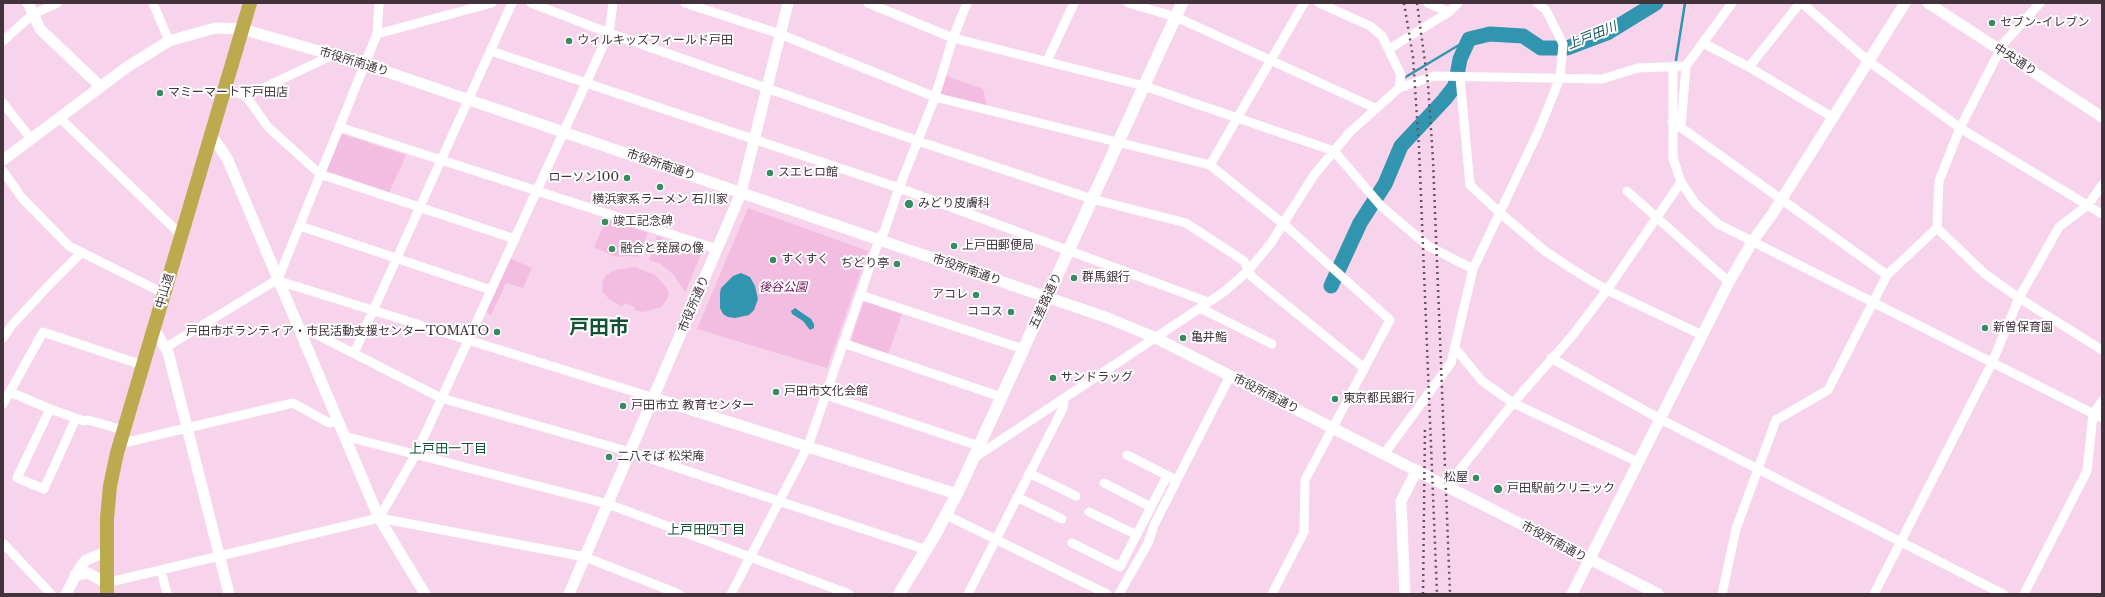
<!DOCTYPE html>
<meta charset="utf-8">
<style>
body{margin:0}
#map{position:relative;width:2105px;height:597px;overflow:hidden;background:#f8d4ec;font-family:"Libre Baskerville",serif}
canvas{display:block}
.frame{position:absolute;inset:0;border:4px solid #41323c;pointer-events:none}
</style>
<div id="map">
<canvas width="2105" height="597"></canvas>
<div class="frame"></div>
</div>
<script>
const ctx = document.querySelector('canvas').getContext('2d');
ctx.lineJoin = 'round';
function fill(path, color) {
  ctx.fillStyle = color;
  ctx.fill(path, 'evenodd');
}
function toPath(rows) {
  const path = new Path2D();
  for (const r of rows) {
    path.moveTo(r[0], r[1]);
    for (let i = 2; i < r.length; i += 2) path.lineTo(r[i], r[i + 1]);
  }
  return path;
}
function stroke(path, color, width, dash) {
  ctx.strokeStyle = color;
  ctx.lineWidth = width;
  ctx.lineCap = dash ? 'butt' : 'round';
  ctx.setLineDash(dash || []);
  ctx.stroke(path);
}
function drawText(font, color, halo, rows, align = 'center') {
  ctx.font = font + ' "Libre Baskerville","Noto Sans JP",serif';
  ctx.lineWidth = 4;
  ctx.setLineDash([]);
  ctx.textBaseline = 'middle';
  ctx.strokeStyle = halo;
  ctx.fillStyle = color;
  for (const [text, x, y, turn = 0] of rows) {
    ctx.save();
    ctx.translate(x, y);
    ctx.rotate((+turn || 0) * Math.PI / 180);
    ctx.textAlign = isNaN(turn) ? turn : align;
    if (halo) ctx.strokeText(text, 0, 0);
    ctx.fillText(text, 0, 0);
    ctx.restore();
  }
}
fill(toPath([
 [946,76,983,89,987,106,939,94],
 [342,134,406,155,388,195,325,174],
 [748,208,868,251,827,368,697,329],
 [607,219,648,233,638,257,630,256,616,257,594,247],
 [657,236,702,252,685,292,673,274,660,264,649,260],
 [510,258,532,268,523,288,506,283,491,315,486,312],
 [635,267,655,275,667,288,669,293,667,300,661,307,643,312,634,310,635,307,625,303,622,307,619,305,609,299,602,291,603,280,606,275,615,270],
 [864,301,902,314,888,355,850,343]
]), '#f3bce1');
fill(toPath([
 [741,273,750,277,755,286,758,299,754,310,749,315,735,318,728,317,723,314,720,308,720,293,721,288,733,276],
 [795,308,811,319,814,324,814,328,810,330,803,321,792,314,791,311]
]), '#3295af');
stroke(toPath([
 [1676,60,1685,3],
 [1404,78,1469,39]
]), '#3295af', 2.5);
stroke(toPath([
 [1331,286,1360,223,1385,184,1401,146,1444,100,1455,86,1460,59,1469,39,1490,34,1523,36,1541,48,1567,48,1607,33,1656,3]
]), '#3295af', 15);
stroke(toPath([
 [153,3,169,41],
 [531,3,609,33,918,141,1092,199,1186,223,1244,261,1252,277,1364,368],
 [685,3,780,34,935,97,1210,165,1286,226,1390,320,1305,480,1304,532,1272,594],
 [868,3,953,38,1144,86,1334,151,1381,206,1428,246,1473,269],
 [1128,3,1176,17,1375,108],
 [1319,3,1370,26,1382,36,1401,75,1399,88],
 [1428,3,1449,12],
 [1802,3,1867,60,1960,128,2102,214],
 [2040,3,2003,44,1960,128,1939,181,1937,228,1985,274,2019,298,2102,350],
 [377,34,492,3],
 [3,41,33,14,58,3],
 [1703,43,1749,67,1832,117],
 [1389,49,1449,12,1458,3],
 [491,51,899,188,1208,302],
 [1047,61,1074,3],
 [1673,66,1673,158,1681,182,1695,203,1718,224,2102,418],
 [1749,67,1800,3],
 [1460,78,1470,185,1500,213,1545,251,1572,269,1607,290,1702,335],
 [225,89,246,96,268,127,320,174,515,239],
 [246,96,333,55],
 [3,103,31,139],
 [60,118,181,235],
 [1672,121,1887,275],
 [339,127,717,249],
 [1681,128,1686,66],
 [1210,165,1304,3],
 [3,171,22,198,69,246,165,294],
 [1627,191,1729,282],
 [300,226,491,290],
 [279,281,654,398],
 [860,295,1023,349],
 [1200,308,1272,344],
 [299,331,308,330,441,398,630,452,927,550],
 [3,338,12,325,49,285,82,252],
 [843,343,1001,397],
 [165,348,278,279,377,34,379,3],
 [1455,348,1482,381,1513,403,1638,462],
 [354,353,512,3],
 [1551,358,1660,419,2003,594],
 [10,392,50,409,17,478,44,489,76,418],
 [826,395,979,446],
 [3,404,43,332,142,365],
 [50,409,84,421,88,420,123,430],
 [344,436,608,504,849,594],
 [119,444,293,403,329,423,338,421],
 [1384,454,1451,363,1473,269,1539,130,1560,78,1563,44,1546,10,1537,3],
 [1127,455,1172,478],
 [974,458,1200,308,1225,291,1248,271,1271,243,1314,175,1334,151,1350,132,1399,88,1434,76,1602,79,1638,68,1686,66,1732,3],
 [1029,473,1076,496],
 [1104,483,1151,507],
 [1447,486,1513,403,1572,336,1607,290,1681,182],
 [1017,497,1062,519],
 [1089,512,1137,535],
 [946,515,1107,594],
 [379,518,416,454,609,33,613,3],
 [3,543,51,594],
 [1072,543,1120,567,1167,476],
 [161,570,167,594],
 [106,583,379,518,585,557,679,594],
 [731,594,808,446,879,240,884,232,899,188,935,97,953,38,967,3],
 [968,594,1063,408,1064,399],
 [1119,594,1148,543,1154,525,1230,376],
 [1722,594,1736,529,1776,420,1828,390,1887,275,1937,228],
 [1874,594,1992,363,2019,298,2059,227,2088,205,2102,185],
 [2024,594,2087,471,2093,414,2102,401]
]), '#fff', 9);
stroke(toPath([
 [28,3,40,29,101,87],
 [1928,3,2102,117],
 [211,135,227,158,379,518,425,594],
 [3,160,127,67,169,41,215,28,242,29,364,64,1108,318,1156,338,1658,594],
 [154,329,168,352,229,594],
 [654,398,957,494],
 [75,575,88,573,106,583],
 [66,594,81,566,86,560,106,552],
 [569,594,741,193,788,3],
 [1405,594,1401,501,1417,470],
 [1572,594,1729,282,1752,242,1773,213,1905,3]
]), '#fff', 11);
stroke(toPath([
 [899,594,935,535,957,494,1182,3]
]), '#fff', 12);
stroke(toPath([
 [107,594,107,518,110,486,117,453,250,3]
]), '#bbab4e', 14);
stroke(toPath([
 [1404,3,1413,57,1419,148,1437,594],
 [1417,3,1428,84,1433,160,1450,594],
 [1423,594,1425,426]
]), '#665360', 2.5, [2, 4]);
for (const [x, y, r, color] of [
 [1992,23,4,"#348d62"],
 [569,41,4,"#348d62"],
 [160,93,4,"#348d62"],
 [770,173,4,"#348d62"],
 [627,178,4,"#348d62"],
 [660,187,4,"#348d62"],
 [909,204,5,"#348d62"],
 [605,222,4,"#348d62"],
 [954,246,4,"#348d62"],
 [612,249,4,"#348d62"],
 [773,260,4,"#348d62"],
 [897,264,4,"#348d62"],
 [1074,278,4,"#348d62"],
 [976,295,4,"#348d62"],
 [1011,312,4,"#348d62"],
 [1985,328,4,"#348d62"],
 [497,332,4,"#348d62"],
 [1183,338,4,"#348d62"],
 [1053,378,4,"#348d62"],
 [776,392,4,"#348d62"],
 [1335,399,4,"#348d62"],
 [623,406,4,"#348d62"],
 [609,457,4,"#348d62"],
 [1476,478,4,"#348d62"],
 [1498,489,5,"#348d62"]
]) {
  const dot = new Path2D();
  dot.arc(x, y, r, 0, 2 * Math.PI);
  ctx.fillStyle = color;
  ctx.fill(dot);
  stroke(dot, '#fff', 1.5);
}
drawText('12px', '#41323c', '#fff', [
 ["セブン-イレブン",2000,23],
 ["ウィルキッズフィールド戸田",577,41],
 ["マミーマート下戸田店",168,93],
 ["スエヒロ館",778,173],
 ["ローソン100",619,178,"right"],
 ["横浜家系ラーメン 石川家",660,200,"center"],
 ["みどり皮膚科",918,204],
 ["竣工記念碑",613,222],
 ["上戸田郵便局",962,246],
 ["融合と発展の像",620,249],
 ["すくすく",781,260],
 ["ぢどり亭",889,264,"right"],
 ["群馬銀行",1082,278],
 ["アコレ",968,295,"right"],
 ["ココス",1003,312,"right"],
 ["新曽保育園",1993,328],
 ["戸田市ボランティア・市民活動支援センターTOMATO",489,332,"right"],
 ["亀井鮨",1191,338],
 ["サンドラッグ",1061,378],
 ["戸田市文化会館",784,392],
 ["東京都民銀行",1343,399],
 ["戸田市立 教育センター",631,406],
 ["二八そば 松栄庵",617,457],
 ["松屋",1468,478,"right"],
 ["戸田駅前クリニック",1507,489]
], 'left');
drawText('12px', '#41323c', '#fff', [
 ["中央通り",2015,60,33],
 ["市役所南通り",354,62,17],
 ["市役所南通り",661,165,19],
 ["市役所南通り",967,270,19],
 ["中山道",165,291,-74],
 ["五差路通り",1046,301,-65],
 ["市役所通り",694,304,-67],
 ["市役所南通り",1266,394,27],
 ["市役所南通り",1554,542,28]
]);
drawText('italic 12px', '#6e0c59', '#fff', [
 ["後谷公園",783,288]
]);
drawText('italic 13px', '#1a505f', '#fff', [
 ["上戸田川",1592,36,-22]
]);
drawText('13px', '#125235', '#fff', [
 ["上戸田一丁目",448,449],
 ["上戸田四丁目",706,530]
]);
drawText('bold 20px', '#125235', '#fff', [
 ["戸田市",599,328]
]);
</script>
